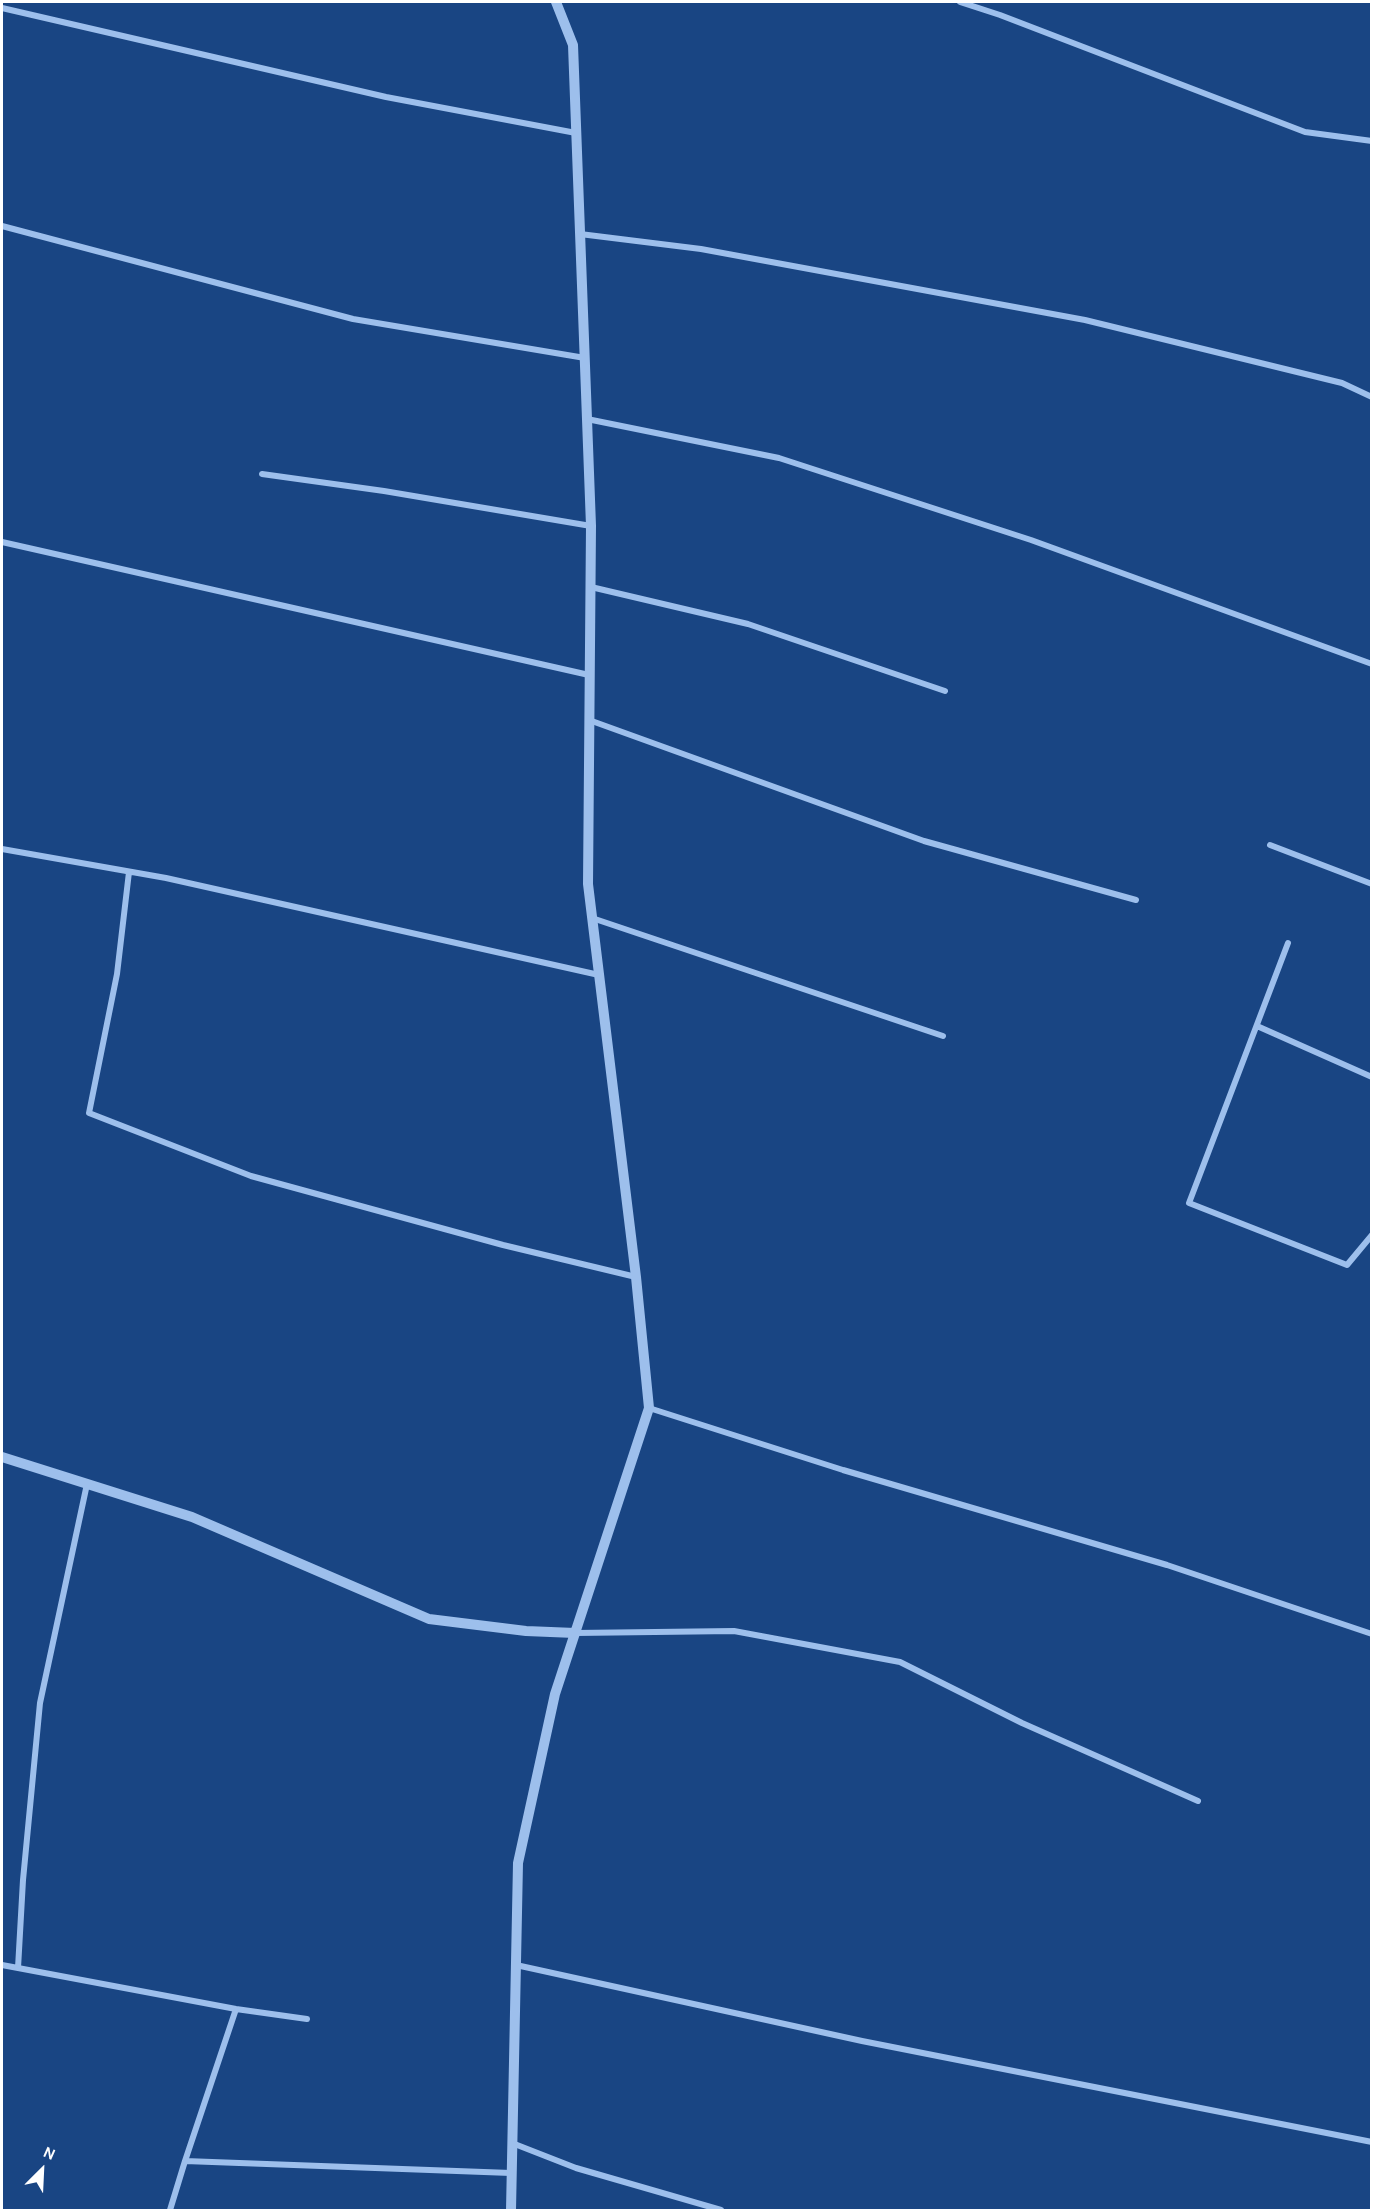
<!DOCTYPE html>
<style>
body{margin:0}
#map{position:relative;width:1373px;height:2212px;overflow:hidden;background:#194583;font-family:Karla,sans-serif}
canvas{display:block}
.frame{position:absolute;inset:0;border:3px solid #fff;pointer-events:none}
.north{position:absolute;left:12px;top:2140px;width:60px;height:60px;-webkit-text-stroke:4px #194583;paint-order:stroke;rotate:24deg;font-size:16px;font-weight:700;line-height:24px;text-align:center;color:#fff}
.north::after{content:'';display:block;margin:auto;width:21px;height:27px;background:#fff;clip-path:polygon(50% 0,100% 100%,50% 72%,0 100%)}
</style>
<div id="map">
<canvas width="1373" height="2212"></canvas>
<div class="frame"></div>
<div class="north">N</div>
</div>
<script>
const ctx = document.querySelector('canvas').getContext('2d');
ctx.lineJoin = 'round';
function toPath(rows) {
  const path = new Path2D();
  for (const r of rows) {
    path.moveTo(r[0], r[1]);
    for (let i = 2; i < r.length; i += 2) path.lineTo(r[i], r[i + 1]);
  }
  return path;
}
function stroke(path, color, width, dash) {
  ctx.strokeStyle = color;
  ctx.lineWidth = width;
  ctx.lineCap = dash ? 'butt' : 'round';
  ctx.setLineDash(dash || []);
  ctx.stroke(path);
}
stroke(toPath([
 [960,2,1000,15,1305,132,1372,141],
 [2,8,386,97,576,133],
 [2,226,353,319,585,358],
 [580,234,701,249,1085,320,1342,383,1372,397],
 [587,419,779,458,1031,540,1372,664],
 [262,474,384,491,591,526],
 [2,542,589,675],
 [591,587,748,624,945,691],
 [589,720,924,841,1136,900],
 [1270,845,1372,884],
 [2,849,166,878,599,975],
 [129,872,117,974,89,1113,251,1176,503,1245,636,1277],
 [592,918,943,1036],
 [1288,943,1189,1203,1347,1265,1372,1235],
 [1257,1026,1372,1077],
 [649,1408,843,1470,1167,1565,1372,1634],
 [575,1633,734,1631,900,1662,1022,1723,1198,1801],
 [2,1965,236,2009,307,2019],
 [516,1965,862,2041,1372,2142],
 [18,1968,23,1880,40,1703,87,1484],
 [512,2143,576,2168,721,2210],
 [185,2161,236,2009],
 [170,2210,185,2161,511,2173]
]), '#9dbfec', 6);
stroke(toPath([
 [2,1457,192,1517,429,1619,526,1631,575,1633],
 [511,2210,518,1863,555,1694,649,1408,636,1277,588,884,591,526,573,45,556,2]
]), '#9dbfec', 10);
</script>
